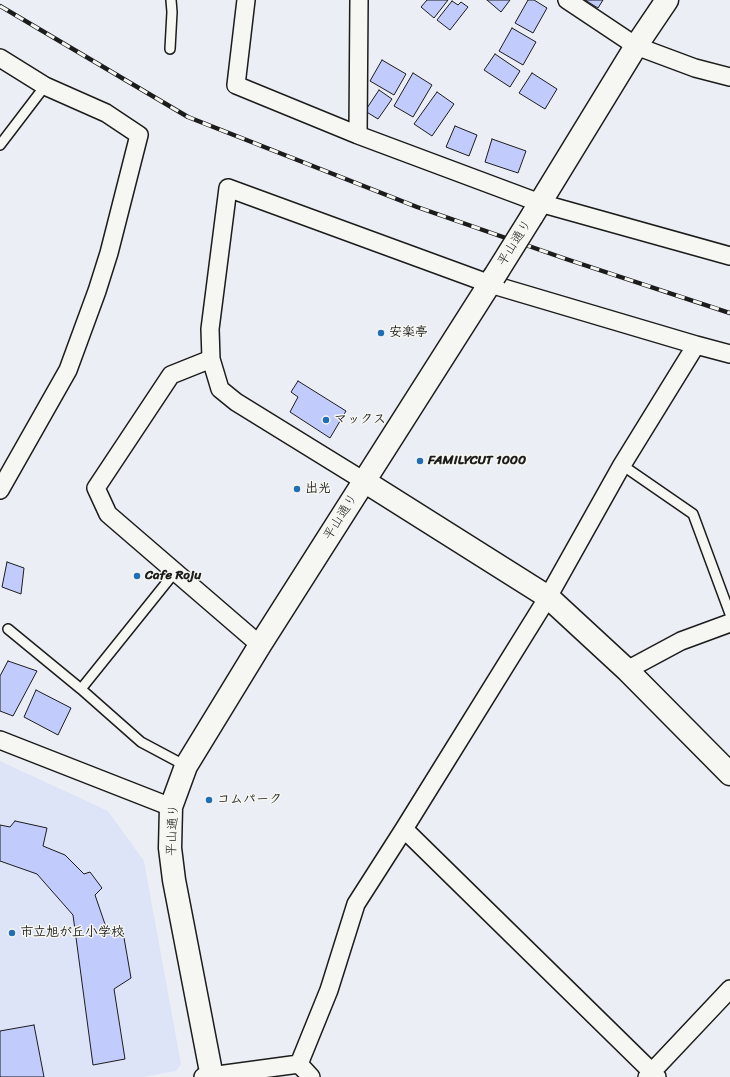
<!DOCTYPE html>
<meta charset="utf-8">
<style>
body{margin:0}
canvas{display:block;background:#ebeef4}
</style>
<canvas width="730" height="1077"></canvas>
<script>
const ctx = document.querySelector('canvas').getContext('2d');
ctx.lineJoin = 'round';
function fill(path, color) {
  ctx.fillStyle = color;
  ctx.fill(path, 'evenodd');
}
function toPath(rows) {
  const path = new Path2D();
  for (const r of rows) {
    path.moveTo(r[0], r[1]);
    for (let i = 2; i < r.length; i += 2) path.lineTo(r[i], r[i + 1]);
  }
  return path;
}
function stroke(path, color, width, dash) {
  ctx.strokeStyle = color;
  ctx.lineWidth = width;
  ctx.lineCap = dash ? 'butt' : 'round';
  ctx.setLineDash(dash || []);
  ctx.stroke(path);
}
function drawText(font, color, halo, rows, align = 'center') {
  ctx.font = font + ' Sriracha,"Klee One",sans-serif';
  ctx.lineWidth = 3;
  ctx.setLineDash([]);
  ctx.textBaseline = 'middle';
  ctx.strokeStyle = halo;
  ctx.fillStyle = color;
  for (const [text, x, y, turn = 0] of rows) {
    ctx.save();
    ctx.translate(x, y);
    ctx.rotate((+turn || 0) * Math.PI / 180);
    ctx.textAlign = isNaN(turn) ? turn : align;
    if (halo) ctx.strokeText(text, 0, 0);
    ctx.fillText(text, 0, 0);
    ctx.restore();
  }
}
fill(toPath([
 [0,761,108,811,144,861,181,1064,176,1071,143,1077,0,1077]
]), '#dee4f7');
const building = toPath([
 [427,0,448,0,434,18,421,7,427,0],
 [487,0,510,0,501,12,487,0],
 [528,0,534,0,547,8,533,33,515,23,528,0],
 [585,0,603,0,598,8,585,0],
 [452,1,458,5,461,2,468,7,450,30,437,20,452,1],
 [512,28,536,42,523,65,499,51,512,28],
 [495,54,520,71,510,87,484,70,495,54],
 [382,60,406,74,394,95,370,81,382,60],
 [413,73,432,85,413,117,394,106,413,73],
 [532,73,557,89,545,109,519,93,532,73],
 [379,90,392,99,378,119,365,111,379,90],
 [437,92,454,104,432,136,414,124,437,92],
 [455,126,477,135,469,156,446,147,455,126],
 [492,139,526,151,518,173,485,162,492,139],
 [298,381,346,411,330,438,290,412,298,397,291,392,298,381],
 [7,562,24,568,21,594,2,587,7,562],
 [8,661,37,671,13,716,0,711,0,676,8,661],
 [36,690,71,708,58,735,24,717,36,690],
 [15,821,47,828,43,846,65,855,84,874,90,872,102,888,95,895,107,930,123,932,131,978,114,989,125,1059,93,1065,73,915,37,874,0,861,0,825,10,827,15,821],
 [34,1025,44,1077,0,1077,0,1031,34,1025]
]);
fill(building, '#c1ccfd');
stroke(building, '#1c1c1c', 1);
const lane = toPath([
 [170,49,172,12,171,0],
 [0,145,45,86],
 [622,465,693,514,730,614],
 [8,629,81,689,141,742,186,766],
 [81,689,175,572]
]);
const street = toPath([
 [246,0,236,85,358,135,540,203,730,256],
 [567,0,636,46,695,68,730,77],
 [0,58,45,86,106,113,139,135,109,253,97,291,68,370,0,490],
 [358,135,359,0],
 [211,359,171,375,96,488,108,514,260,645],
 [364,481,236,402,220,389,211,359,210,329,228,188,490,284,696,345,730,354],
 [627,670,681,641,730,623],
 [0,740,171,807],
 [404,829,657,1077],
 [299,1064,311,1077],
 [203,1077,299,1064,329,990,356,904,404,829,548,597,622,465,696,345],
 [647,1077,730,989]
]);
const secondary = toPath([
 [532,216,636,46,667,0],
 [364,481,548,597,627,670,730,774],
 [212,1077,174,880,170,848,171,807,186,766,260,645,494,277]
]);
stroke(lane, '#1c1c1c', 12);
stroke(street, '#1c1c1c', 20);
stroke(secondary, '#1c1c1c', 25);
stroke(lane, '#f6f6f2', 9);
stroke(street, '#f6f6f2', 17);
stroke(secondary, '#f6f6f2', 22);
const rail = toPath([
 [0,6,188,117,417,207,566,259,730,313]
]);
stroke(rail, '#1c1c1c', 4.5);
stroke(rail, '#f6f6f2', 3, [9]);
const secondaryBridge = toPath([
 [494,277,532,216]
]);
stroke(secondaryBridge, '#1c1c1c', 25, []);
stroke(secondaryBridge, '#f6f6f2', 22);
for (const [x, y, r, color] of [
 [381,333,4,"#1f6fb2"],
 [326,420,4,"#1f6fb2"],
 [420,461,4,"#1f6fb2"],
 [297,489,4,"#1f6fb2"],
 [137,576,4,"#1f6fb2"],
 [209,800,4,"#1f6fb2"],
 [12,933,4,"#1f6fb2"]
]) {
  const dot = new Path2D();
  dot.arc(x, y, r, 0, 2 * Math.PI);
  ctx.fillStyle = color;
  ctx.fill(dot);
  stroke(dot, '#f6f6f2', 1.5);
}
drawText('13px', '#1c1c1c', '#f6f6f2', [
 ["平山通り",515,243,-58],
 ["平山通り",341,517,-58],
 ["平山通り",173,830,-87]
]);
drawText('bold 13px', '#1c1c1c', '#f6f6f2', [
 ["安楽亭",389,333],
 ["マックス",334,420],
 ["FAMILYCUT 1000",428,461],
 ["出光",305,489],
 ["Cafe Roju",145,576],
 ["コムパーク",217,800],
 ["市立旭が丘小学校",20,933]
], 'left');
</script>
